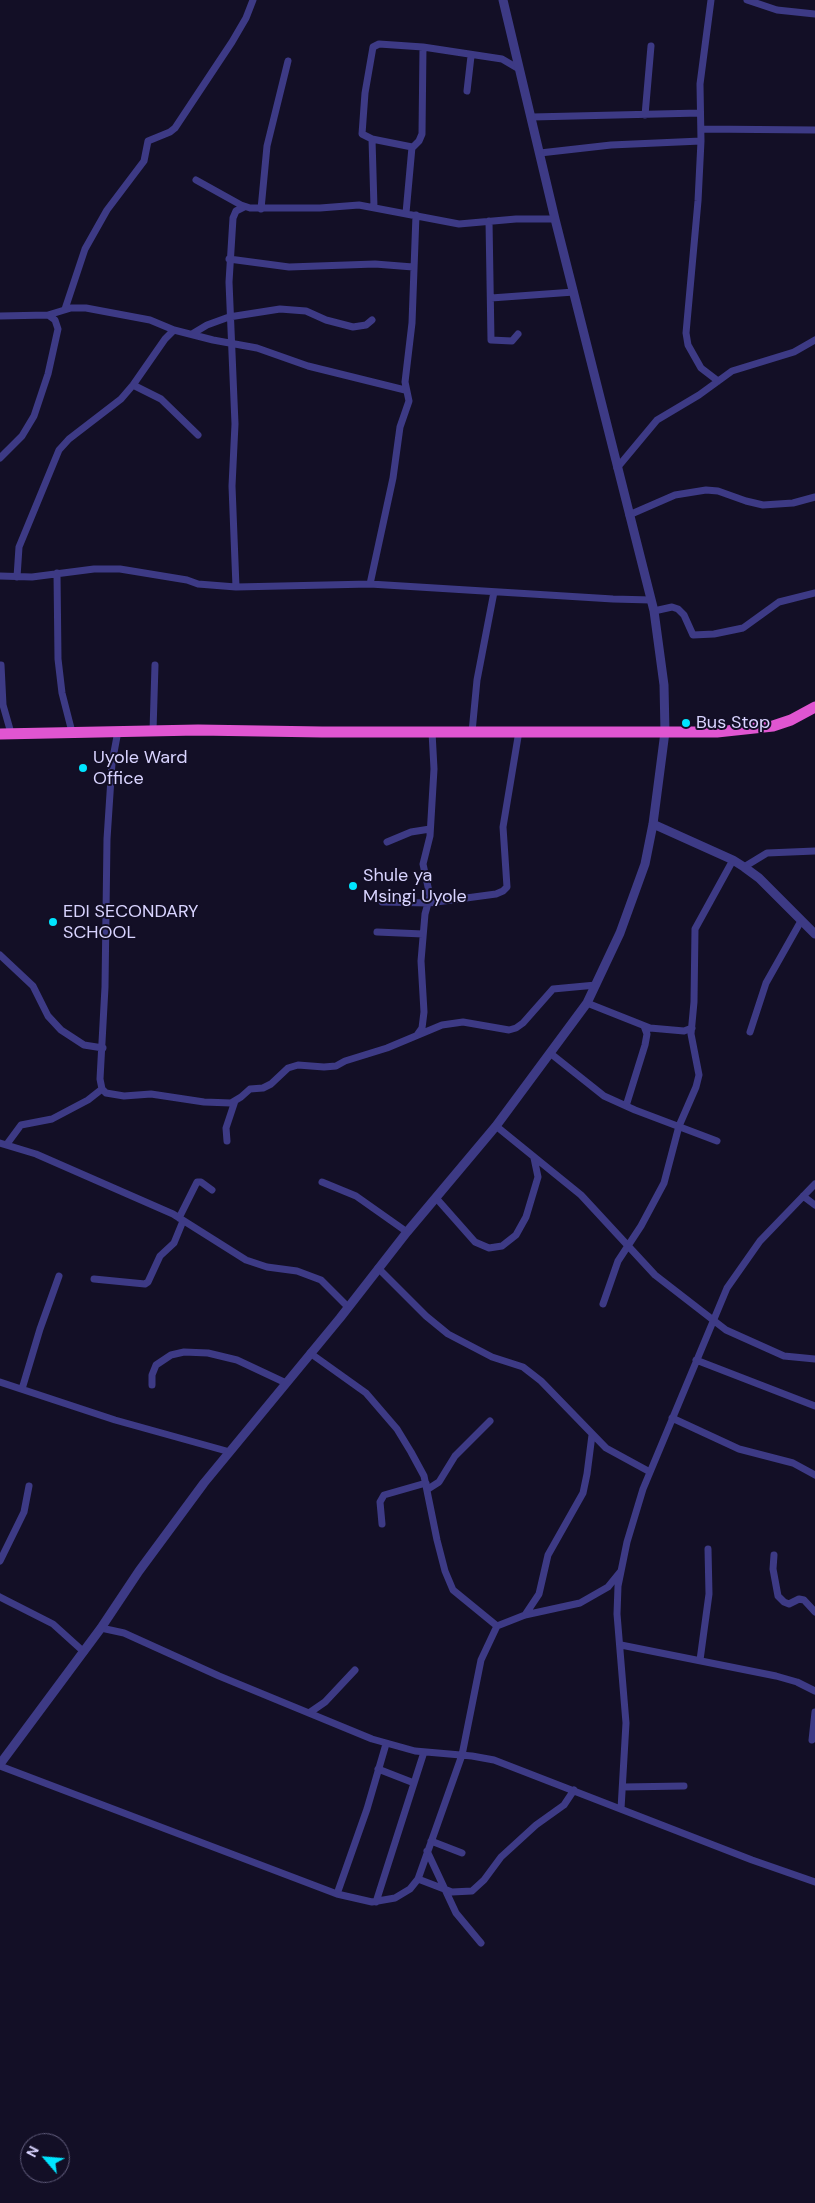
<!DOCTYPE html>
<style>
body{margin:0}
#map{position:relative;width:815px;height:2203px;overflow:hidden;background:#130f26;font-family:"DM Sans",sans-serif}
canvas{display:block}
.north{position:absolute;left:20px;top:2133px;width:50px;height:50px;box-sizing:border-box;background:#130f26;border:1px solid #625e7d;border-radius:50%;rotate:297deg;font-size:14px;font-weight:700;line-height:20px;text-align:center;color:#d9d4ff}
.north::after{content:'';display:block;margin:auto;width:18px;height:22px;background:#00e5ff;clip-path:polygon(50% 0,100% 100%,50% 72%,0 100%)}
</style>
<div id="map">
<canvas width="815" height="2203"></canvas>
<div class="north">N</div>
</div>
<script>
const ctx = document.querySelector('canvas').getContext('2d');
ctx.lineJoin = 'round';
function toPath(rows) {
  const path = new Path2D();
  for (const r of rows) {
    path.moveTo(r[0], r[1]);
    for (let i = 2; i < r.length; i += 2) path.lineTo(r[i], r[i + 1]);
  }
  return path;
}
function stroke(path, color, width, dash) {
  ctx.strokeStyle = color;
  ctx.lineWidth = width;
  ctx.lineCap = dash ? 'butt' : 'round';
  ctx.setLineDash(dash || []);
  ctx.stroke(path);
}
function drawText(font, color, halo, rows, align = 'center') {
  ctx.font = font + ' "DM Sans",sans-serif';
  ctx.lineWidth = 4;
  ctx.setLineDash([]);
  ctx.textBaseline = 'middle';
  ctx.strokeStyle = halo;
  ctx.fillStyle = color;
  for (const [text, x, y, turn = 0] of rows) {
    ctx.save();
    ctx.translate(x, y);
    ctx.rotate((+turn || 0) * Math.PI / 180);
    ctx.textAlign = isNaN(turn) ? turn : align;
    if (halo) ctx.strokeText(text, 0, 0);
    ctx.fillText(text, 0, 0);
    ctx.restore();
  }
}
stroke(toPath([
 [711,0,700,84,701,141,698,201,686,333,688,345,701,368,718,381],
 [747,0,777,10,815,14],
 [467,91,471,56],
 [645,115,651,46],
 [532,117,700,113],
 [701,129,815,130],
 [372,139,374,207],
 [412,148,419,141,422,134,423,47],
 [540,153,611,145,701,141],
 [196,180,241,205,250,208,320,208,359,205,459,224,516,219,555,219],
 [261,209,267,146,288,61],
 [406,213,412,147,372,139,362,134,365,93,373,47,379,44,423,47,502,59,519,69],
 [489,221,491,340,512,341,518,334],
 [229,259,289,267,375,264,413,267],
 [491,298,574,292],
 [65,309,85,249,107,210,144,161,148,141,170,132,175,128,232,42,246,18,253,0],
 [48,315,71,308,86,308,150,320,174,330],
 [0,316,48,315,55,320,58,329,48,374,34,416,22,436,0,458],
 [192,334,207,325,229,317,280,309,306,311,326,320,353,327,366,325,372,320],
 [133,385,161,399,198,435],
 [617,468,657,420,699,395,732,371,794,352,815,340],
 [629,515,675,495,706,490,718,491,746,501,763,505,793,503,815,497],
 [57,573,58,659,62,693,72,732],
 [0,576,32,577,94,569,120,569,187,580,198,584,236,587,370,584,613,599,651,600],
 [17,577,19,547,59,450,69,439,121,399,133,385,165,339,174,330,213,340,257,348,308,366,405,390],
 [370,584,393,478,400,427,409,401,405,382,412,323,416,215],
 [236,587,232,486,235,424,229,282,233,218,236,211,244,207],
 [654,611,672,607,678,609,684,615,693,635,714,634,743,628,779,602,815,593],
 [1,665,3,705,11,733],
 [118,731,112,763,107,839,105,987,100,1079,102,1089,106,1093,124,1096,151,1094,204,1102,231,1103,241,1097,250,1089,263,1088,271,1084,288,1068,298,1065,324,1067,336,1066,345,1061,387,1048,442,1025,463,1022,509,1030,516,1028,523,1023,553,989,596,985],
 [153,731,155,665],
 [472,732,477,680,494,592],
 [387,842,411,832,430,829],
 [744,867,767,853,815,851],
 [382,902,429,903,496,894,503,891,507,887,503,827,519,731],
 [377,932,423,934],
 [0,955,33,986,48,1016,61,1030,84,1045,103,1048],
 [587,1003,650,1028,684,1031,692,1028],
 [750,1032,766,983,801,921],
 [417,1035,422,1028,424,1012,421,961,425,914,430,896,423,864,430,836,434,769,432,732],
 [550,1053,604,1096,635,1110,717,1141],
 [626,1106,645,1045,647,1034,644,1026],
 [496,1126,581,1195,655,1275,726,1330,784,1356,815,1359],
 [227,1141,226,1128,235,1101],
 [0,1143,36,1154,173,1214,246,1260,267,1267,297,1271,321,1280,348,1307],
 [7,1144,21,1125,52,1119,88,1100,102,1089],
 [322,1182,356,1196,407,1232],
 [803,1196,815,1205],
 [437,1199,475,1242,489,1248,502,1246,516,1235,526,1217,538,1177,534,1158],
 [179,1218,197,1182,201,1182,212,1190],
 [378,1268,426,1316,448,1334,492,1357,523,1367,541,1381,606,1448,650,1472],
 [94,1279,145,1284,148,1282,160,1256,174,1243,183,1221],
 [603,1304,618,1261,641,1226,664,1183,679,1126,696,1087,699,1075,691,1034,694,1002,695,929,733,860],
 [310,1353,366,1393,397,1429,411,1452,424,1476,437,1540,445,1571,453,1590,497,1626],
 [696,1360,815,1406],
 [0,1382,115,1420,230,1452],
 [152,1385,152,1375,156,1365,171,1355,184,1352,208,1353,237,1360,286,1383],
 [22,1389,40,1329,59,1276],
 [672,1418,739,1449,793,1463,815,1475],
 [428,1489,439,1482,455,1456,490,1421],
 [382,1524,380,1502,384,1495,426,1483],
 [774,1555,773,1569,778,1596,784,1602,789,1604,799,1599,804,1600,815,1612],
 [0,1561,24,1512,29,1486],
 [0,1597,53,1624,84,1652],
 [525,1615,539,1594,548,1555,583,1493,587,1474,592,1435],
 [101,1628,124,1633,219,1676,372,1739,415,1751,472,1756,494,1760,752,1860,815,1882],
 [621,1645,776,1676,797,1682,815,1691],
 [700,1660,709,1594,708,1549],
 [309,1713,325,1702,355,1670],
 [812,1740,815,1712],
 [0,1766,337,1894,372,1902,395,1898,410,1889,418,1879,462,1755,481,1660,497,1626,525,1615,580,1603,608,1587,621,1571],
 [378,1769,414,1783],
 [623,1787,684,1786],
 [621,1809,626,1723,617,1614,618,1586,627,1542,643,1489,727,1288,760,1241,815,1184],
 [431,1841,462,1853],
 [427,1851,456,1913,481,1943],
 [418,1879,452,1892,472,1891,484,1880,501,1857,536,1825,564,1805,574,1790],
 [337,1894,367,1809,386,1744],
 [376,1902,424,1752]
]), '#3d3a85', 7);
stroke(toPath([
 [653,824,733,860,744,867,759,878,815,934],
 [0,1764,101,1628,139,1571,204,1483,340,1318,407,1232,496,1126,587,1003,620,933,645,864,653,824,665,732,664,685,654,611,555,219,503,0]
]), '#3d3a85', 9);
stroke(toPath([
 [0,734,198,730,322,732,717,732,773,726,791,720,815,707]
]), '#e055d1', 11);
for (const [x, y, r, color] of [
 [686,723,5,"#00e5ff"],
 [83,768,5,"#00e5ff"],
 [353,886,5,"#00e5ff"],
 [53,922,5,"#00e5ff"]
]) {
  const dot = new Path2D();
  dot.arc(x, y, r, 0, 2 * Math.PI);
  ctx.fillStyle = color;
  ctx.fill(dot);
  stroke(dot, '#130f26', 2);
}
drawText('18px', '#d9d4ff', '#130f26', [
 ["Bus Stop",696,723],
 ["Uyole Ward",93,758],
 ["Office",93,779],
 ["Shule ya",363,876],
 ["Msingi Uyole",363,897],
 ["EDI SECONDARY",63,912],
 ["SCHOOL",63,933]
], 'left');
</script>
